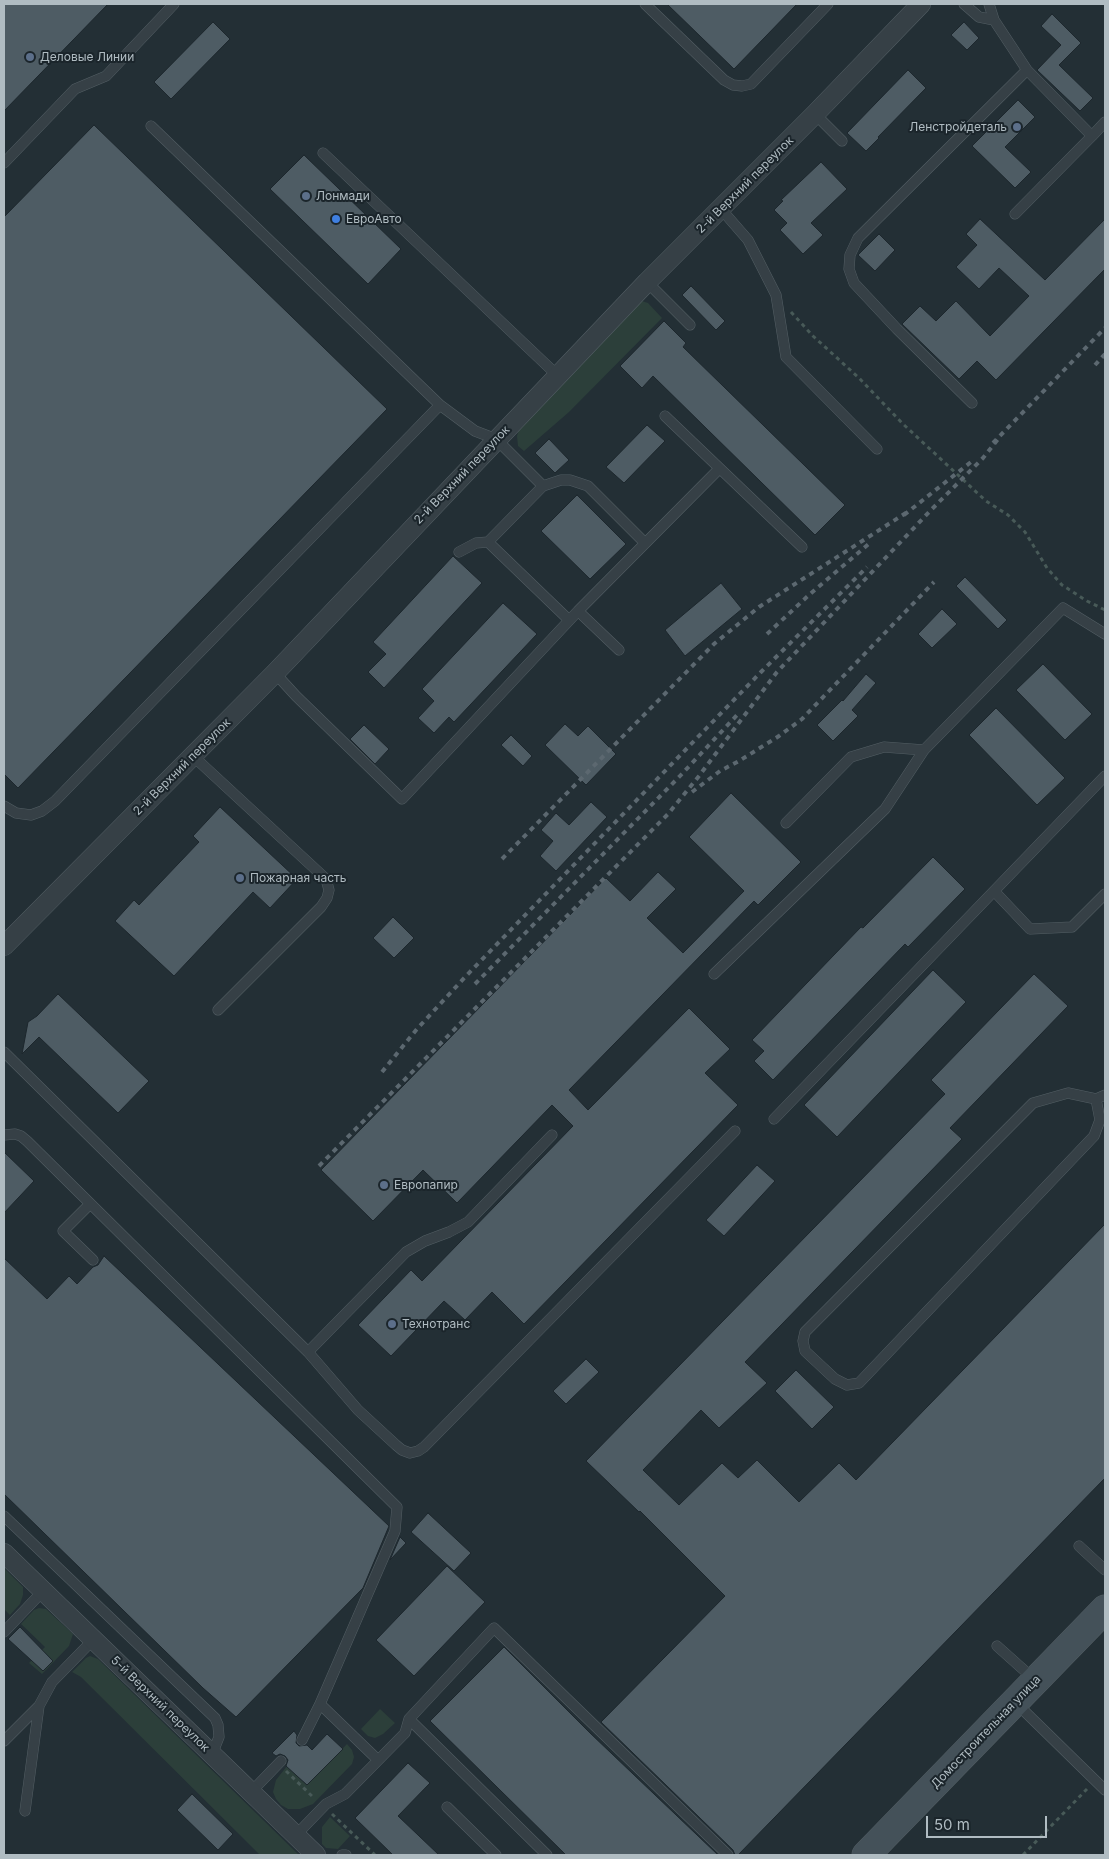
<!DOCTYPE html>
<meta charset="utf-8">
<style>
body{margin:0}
#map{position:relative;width:1109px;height:1859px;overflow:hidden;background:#232f35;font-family:Inter,sans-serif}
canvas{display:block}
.frame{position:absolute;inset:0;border:5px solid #b0bcc2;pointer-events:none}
.scale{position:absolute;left:926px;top:1816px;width:121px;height:22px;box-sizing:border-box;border:2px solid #b0bcc2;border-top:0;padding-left:6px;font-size:15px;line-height:18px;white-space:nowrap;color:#b0bcc2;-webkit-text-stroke:4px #1b252b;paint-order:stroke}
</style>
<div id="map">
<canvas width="1109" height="1859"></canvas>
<div class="frame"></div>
<div class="scale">50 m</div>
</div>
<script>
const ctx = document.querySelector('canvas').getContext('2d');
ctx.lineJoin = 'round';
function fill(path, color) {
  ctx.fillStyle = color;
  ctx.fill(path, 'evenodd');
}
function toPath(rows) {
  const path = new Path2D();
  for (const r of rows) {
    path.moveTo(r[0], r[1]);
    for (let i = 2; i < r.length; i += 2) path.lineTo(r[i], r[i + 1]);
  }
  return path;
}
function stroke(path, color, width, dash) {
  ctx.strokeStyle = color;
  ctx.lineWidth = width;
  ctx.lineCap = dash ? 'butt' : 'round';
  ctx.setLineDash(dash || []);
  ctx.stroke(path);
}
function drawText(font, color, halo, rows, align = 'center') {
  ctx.font = font + ' Inter,sans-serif';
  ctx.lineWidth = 4;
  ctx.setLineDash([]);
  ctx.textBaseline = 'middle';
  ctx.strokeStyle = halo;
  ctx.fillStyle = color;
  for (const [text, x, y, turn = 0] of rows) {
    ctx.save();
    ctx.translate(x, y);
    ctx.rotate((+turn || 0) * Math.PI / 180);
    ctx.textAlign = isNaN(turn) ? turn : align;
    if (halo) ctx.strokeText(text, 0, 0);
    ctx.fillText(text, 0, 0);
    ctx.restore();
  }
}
fill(toPath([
 [642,301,648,303,662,318,569,412,524,451,518,446,517,436,520,426,637,302],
 [4,1568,23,1587,23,1595,20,1604,10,1615,4,1609],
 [39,1608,46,1609,73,1634,69,1646,42,1674,29,1663,45,1647,21,1624,34,1610],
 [90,1656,98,1659,299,1855,260,1855,81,1677,72,1672,86,1658],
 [380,1709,395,1723,383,1734,375,1738,368,1736,361,1729],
 [347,1744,352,1750,354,1757,352,1764,313,1804,300,1809,288,1809,281,1805,276,1799,273,1792,276,1780,287,1766,307,1785],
 [330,1817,350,1836,338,1849,326,1848,322,1844,322,1827]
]), '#2c3f3a');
const building = toPath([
 [4,4,108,4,4,111,4,4],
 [667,4,797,4,734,69,667,4],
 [1052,14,1081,43,1059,65,1093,98,1080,111,1037,70,1061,45,1041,26,1052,14],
 [213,22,230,39,171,99,154,82,213,22],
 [964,22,979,38,967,50,951,35,964,22],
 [908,70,926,88,878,137,879,138,866,151,847,133,908,70],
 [1018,100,1035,117,1005,147,1031,172,1015,188,972,146,1018,100],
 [94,125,387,409,18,788,4,774,4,217,94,125],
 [304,155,401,249,368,284,270,189,304,155],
 [821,162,847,189,811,223,823,235,803,254,780,230,787,223,774,210,783,201,781,200,821,162],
 [980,219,1045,280,1105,219,1105,269,996,380,977,361,959,379,902,324,920,306,936,321,956,301,990,336,1029,296,999,268,979,289,956,267,977,245,966,234,980,219],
 [879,234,895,250,875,271,858,255,879,234],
 [691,286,725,321,716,330,682,295,691,286],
 [664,321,686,343,683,347,845,505,815,535,653,376,642,388,620,366,664,321],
 [647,425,665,441,624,483,606,467,647,425],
 [549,439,569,460,555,473,535,453,549,439],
 [577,495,626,544,590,579,541,531,577,495],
 [453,556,482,583,384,688,368,672,386,654,373,642,453,556],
 [965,577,1007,620,998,629,956,586,965,577],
 [721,583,742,609,685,656,665,630,721,583],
 [503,603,537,634,454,722,449,717,434,733,418,718,434,701,422,689,503,603],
 [942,609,957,624,932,648,918,634,942,609],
 [1043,664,1092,714,1065,740,1016,690,1043,664],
 [866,674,876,683,852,710,858,716,833,741,817,725,842,700,843,701,866,674],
 [996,708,1065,778,1037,805,969,735,996,708],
 [565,724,578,736,588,726,616,754,586,785,545,745,565,724],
 [364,725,389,749,375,764,350,739,364,725],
 [511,735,532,756,523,766,501,745,511,735],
 [731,793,801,862,758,905,754,901,569,1090,588,1110,689,1008,730,1049,705,1073,738,1105,524,1324,492,1292,465,1320,444,1301,391,1356,358,1325,411,1270,422,1281,573,1126,552,1105,457,1203,423,1170,373,1221,321,1170,606,878,630,901,658,872,676,889,647,918,683,953,744,891,689,837,731,793],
 [591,802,607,817,556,871,540,856,553,841,541,830,556,813,569,825,591,802],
 [220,807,297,879,270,908,253,892,174,976,115,921,134,900,139,905,199,842,193,836,220,807],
 [933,857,965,889,908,947,905,944,773,1080,754,1061,764,1051,752,1040,861,927,863,928,933,857],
 [393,917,414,938,394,958,373,938,393,917],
 [933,970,966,1002,837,1137,804,1105,933,970],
 [1034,974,1068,1006,950,1128,962,1139,745,1362,767,1383,719,1428,701,1410,643,1470,679,1505,722,1463,738,1478,757,1460,799,1502,839,1463,856,1480,1105,1224,1105,1478,738,1855,735,1855,733,1850,601,1722,725,1596,640,1511,639,1512,586,1461,945,1094,931,1080,1034,974],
 [58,994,149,1081,118,1113,39,1037,22,1054,28,1022,37,1016,58,994],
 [4,1152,34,1181,4,1213,4,1152],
 [757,1165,775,1181,724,1236,706,1220,757,1165],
 [104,1256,389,1526,363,1588,236,1717,203,1688,4,1494,4,1258,47,1299,69,1276,77,1284,93,1267,98,1265,104,1256],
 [586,1359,599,1372,566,1404,553,1391,586,1359],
 [796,1370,834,1407,812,1429,775,1391,796,1370],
 [428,1513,471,1553,454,1571,411,1532,428,1513],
 [400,1537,406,1543,390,1560,400,1537],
 [447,1566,485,1602,414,1676,376,1640,447,1566],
 [20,1627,53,1661,43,1671,8,1639,20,1627],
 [504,1647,590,1733,718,1855,566,1855,430,1721,504,1647],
 [294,1731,297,1735,296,1743,299,1746,307,1745,312,1750,327,1734,343,1749,307,1785,286,1766,288,1760,285,1756,280,1754,276,1756,272,1753,294,1731],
 [408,1763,430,1783,398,1816,439,1855,393,1855,355,1818,408,1763],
 [192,1794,233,1834,218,1850,177,1810,192,1794]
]);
fill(building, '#4e5c64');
stroke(building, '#1d272d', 1);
const lane = toPath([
 [645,4,724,80,733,85,742,86,751,84,828,4],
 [964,4,979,17,994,20],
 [989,4,994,20,1027,70,1092,136,1015,214],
 [815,114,842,141],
 [1092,136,1105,122],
 [323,153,557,375],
 [4,163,75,89,106,76,174,4],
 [721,209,748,240,776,295,786,357,877,449],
 [647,282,690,325],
 [972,403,897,329,854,283,849,269,850,255,858,238,1027,70],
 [440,405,475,431,496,439,543,486,561,480,570,480,588,486,645,543],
 [665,416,802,547],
 [543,486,488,542,569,620],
 [459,552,476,543,488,542],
 [578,611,619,650],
 [275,673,296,696,402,799,578,611,719,469],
 [193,756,326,879,329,890,327,898,321,907,218,1010],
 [4,806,16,813,31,815,42,811,55,801,440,405,151,126],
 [786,823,851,757,884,747,924,750],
 [994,891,1030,929,1072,927,1105,894],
 [714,974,885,809,924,750,1063,608,1105,634],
 [4,1052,308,1352,406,1252,425,1241,449,1232,468,1222,552,1135],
 [1096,1099,1100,1120,1094,1136,859,1383,847,1385,835,1379,805,1351,803,1341,805,1332,1033,1103,1068,1093,1096,1099,1105,1095],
 [774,1119,1105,776],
 [4,1135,15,1134,21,1136,27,1141,397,1507,395,1531,320,1704,302,1740],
 [90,1204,63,1231,93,1260],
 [308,1352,358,1410,396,1445,402,1450,410,1453,418,1451,424,1447,735,1131],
 [4,1516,215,1718,218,1725,219,1737,215,1747,209,1752],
 [1079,1546,1105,1570],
 [4,1632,43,1591],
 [997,1646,1035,1680],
 [1015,1702,1105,1790],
 [320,1704,378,1760],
 [409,1719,547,1855],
 [4,1741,39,1706,52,1682,93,1640],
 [251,1792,281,1761],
 [447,1807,496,1855],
 [25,1811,39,1706],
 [296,1835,326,1804,345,1794,405,1733,409,1719,494,1628,728,1855],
 [342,1855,346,1855]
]);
const street = toPath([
 [4,946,275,673,647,282,815,114,921,4],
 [4,1553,316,1855]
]);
const secondary = toPath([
 [866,1855,1105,1609]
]);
stroke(lane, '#535e64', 11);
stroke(street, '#535e64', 20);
stroke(secondary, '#535e64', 29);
stroke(toPath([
 [791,312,813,336,859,378,903,424,986,501,1008,515,1025,532,1047,568,1062,585,1087,601,1105,610],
 [286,1771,314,1798],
 [332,1814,375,1855],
 [1023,1855,1087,1789]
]), '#485a58', 3, [4, 4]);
stroke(lane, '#364046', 10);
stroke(street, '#364046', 19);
stroke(secondary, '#445159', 28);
stroke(toPath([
 [1095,365,1105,354],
 [993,443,1105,328],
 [904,515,971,462],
 [767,634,810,594,871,542],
 [692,792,720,771,739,761,779,736,802,719,934,582],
 [502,859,714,644,759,607,909,511],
 [475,984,679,777,738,714],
 [382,1072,417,1029,467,975,761,672,867,567],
 [319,1166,668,814,699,776,777,672,931,510,983,458,999,438]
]), '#5c6870', 4, [5, 5]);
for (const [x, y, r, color] of [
 [30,57,5,"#5c6f8a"],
 [1017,127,5,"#5c6f8a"],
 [306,196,5,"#5c6f8a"],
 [336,219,5,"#3f7fe0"],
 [240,878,5,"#5c6f8a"],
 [384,1185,5,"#5c6f8a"],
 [392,1324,5,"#5c6f8a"]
]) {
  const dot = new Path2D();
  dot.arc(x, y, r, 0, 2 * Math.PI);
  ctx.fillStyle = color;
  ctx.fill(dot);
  stroke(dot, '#1b252b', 2);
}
drawText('12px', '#b0bcc2', '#1b252b', [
 ["Деловые Линии",40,57],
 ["Ленстройдеталь",1007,127,"right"],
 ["Лонмади",316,196],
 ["ЕвроАвто",346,219],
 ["Пожарная часть",250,878],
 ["Европапир",394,1185],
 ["Технотранс",402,1324]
], 'left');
drawText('12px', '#b0bcc2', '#1b252b', [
 ["2-й Верхний переулок",745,185,-45],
 ["2-й Верхний переулок",462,475,-46],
 ["2-й Верхний переулок",182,767,-45],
 ["5-й Верхний переулок",160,1704,44],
 ["Домостроительная улица",986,1732,-46]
]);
</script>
